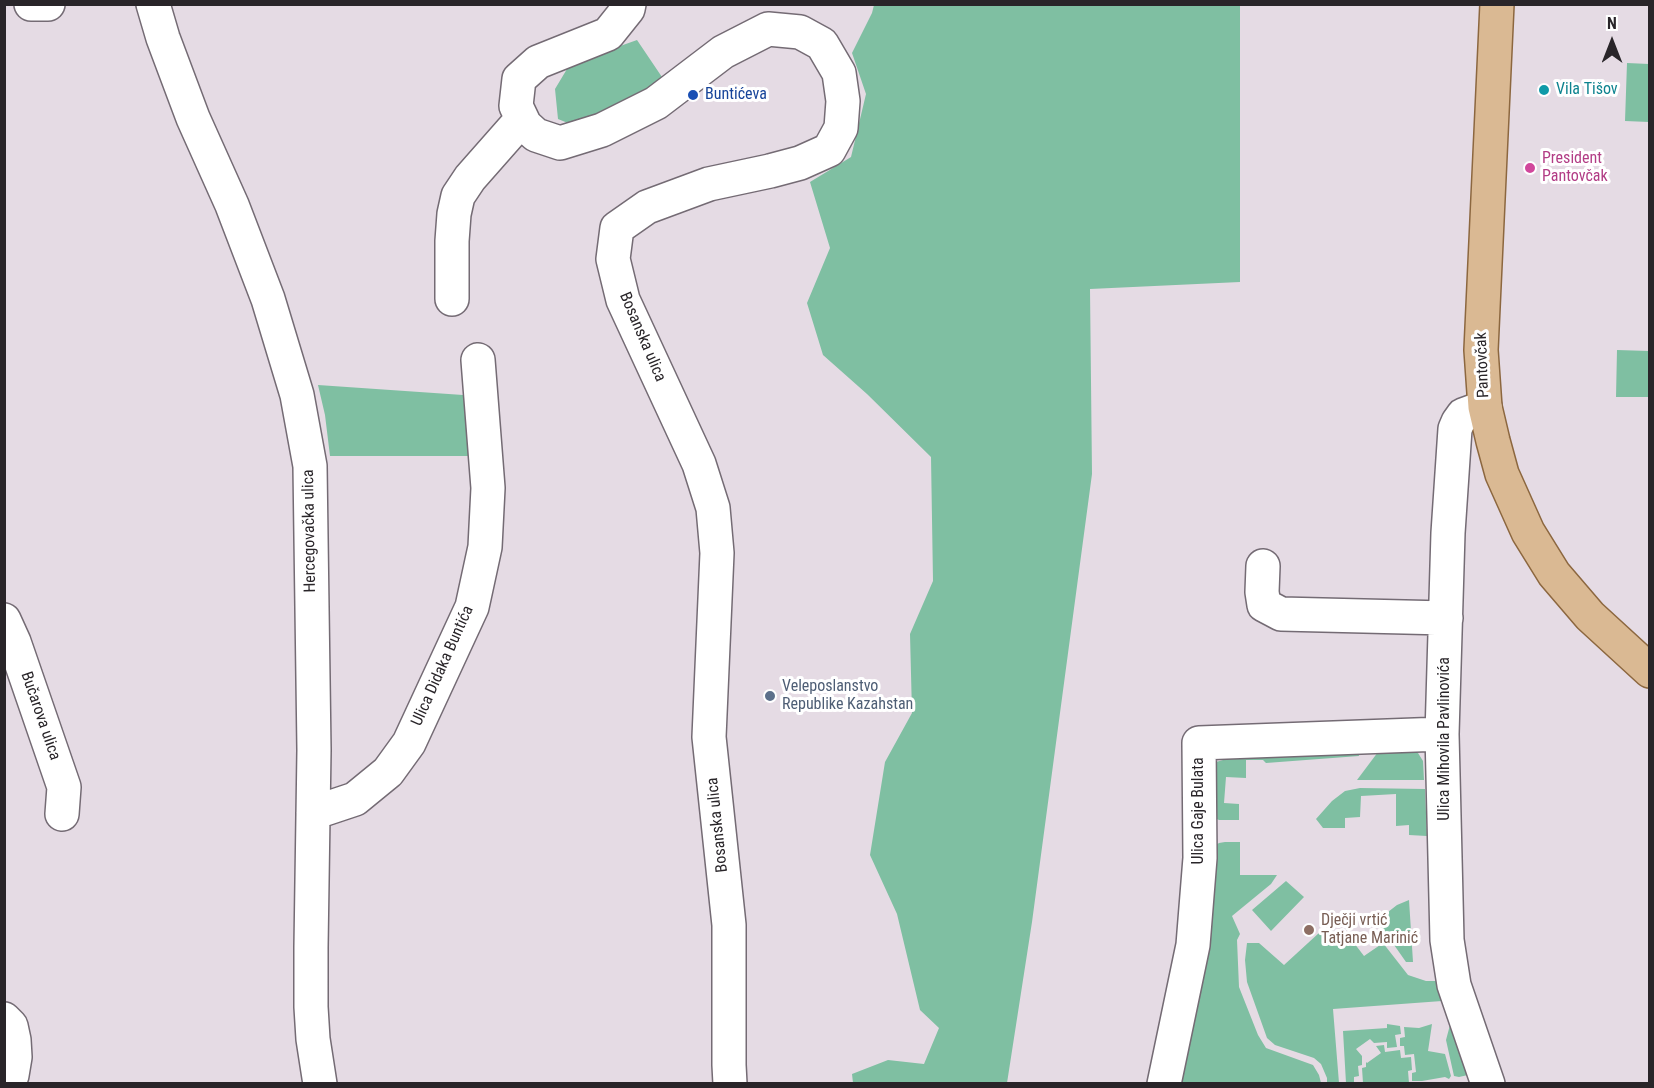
<!DOCTYPE html>
<meta charset="utf-8">
<style>
body{margin:0}
#map{position:relative;width:1654px;height:1088px;overflow:hidden;background:#e5dbe4;font-family:"Roboto Condensed",sans-serif}
canvas{display:block}
.frame{position:absolute;inset:0;border:6px solid #292529;pointer-events:none}
.north{position:absolute;left:1582px;top:12px;width:60px;height:60px;-webkit-text-stroke:4px #fff;paint-order:stroke;rotate:0deg;font-size:16px;font-weight:700;line-height:24px;text-align:center;color:#292529}
.north::after{content:'';display:block;margin:auto;width:21px;height:27px;background:#292529;clip-path:polygon(50% 0,100% 100%,50% 72%,0 100%)}
</style>
<div id="map">
<canvas width="1654" height="1088"></canvas>
<div class="frame"></div>
<div class="north">N</div>
</div>
<script>
const ctx = document.querySelector('canvas').getContext('2d');
ctx.lineJoin = 'round';
function fill(path, color) {
  ctx.fillStyle = color;
  ctx.fill(path, 'evenodd');
}
function toPath(rows) {
  const path = new Path2D();
  for (const r of rows) {
    path.moveTo(r[0], r[1]);
    for (let i = 2; i < r.length; i += 2) path.lineTo(r[i], r[i + 1]);
  }
  return path;
}
function stroke(path, color, width, dash) {
  ctx.strokeStyle = color;
  ctx.lineWidth = width;
  ctx.lineCap = dash ? 'butt' : 'round';
  ctx.setLineDash(dash || []);
  ctx.stroke(path);
}
function drawText(font, color, halo, rows, align = 'center') {
  ctx.font = font + ' "Roboto Condensed",sans-serif';
  ctx.lineWidth = 6;
  ctx.setLineDash([]);
  ctx.textBaseline = 'middle';
  ctx.strokeStyle = halo;
  ctx.fillStyle = color;
  for (const [text, x, y, turn = 0] of rows) {
    ctx.save();
    ctx.translate(x, y);
    ctx.rotate((+turn || 0) * Math.PI / 180);
    ctx.textAlign = isNaN(turn) ? turn : align;
    if (halo) ctx.strokeText(text, 0, 0);
    ctx.fillText(text, 0, 0);
    ctx.restore();
  }
}
fill(toPath([
 [874,5,1240,5,1240,282,1090,289,1092,474,1032,922,1007,1083,853,1083,852,1074,888,1060,924,1064,939,1028,920,1010,897,914,870,855,885,762,912,713,910,634,933,581,931,457,867,394,823,355,807,303,830,248,810,182,851,157,866,94,852,53,872,13],
 [637,40,666,83,580,128,558,119,555,89,570,64],
 [1627,63,1649,64,1649,122,1625,121],
 [1617,350,1649,351,1649,397,1616,397],
 [318,385,463,395,475,398,480,456,330,456,325,415],
 [1414,750,1418,753,1423,761,1424,780,1357,780,1378,752],
 [1358,751,1359,756,1266,763,1263,760,1246,760,1246,778,1226,777,1224,803,1239,804,1239,820,1219,820,1215,818,1213,765,1216,762,1230,758],
 [1360,788,1425,789,1427,836,1409,835,1409,825,1396,826,1396,794,1361,796,1360,817,1345,818,1345,828,1323,828,1316,819,1332,801,1345,791],
 [1225,842,1240,842,1240,875,1277,875,1271,884,1232,916,1240,934,1237,940,1239,987,1258,1035,1266,1048,1313,1065,1319,1075,1321,1083,1175,1084,1216,845,1219,843],
 [1286,881,1304,897,1271,931,1252,910],
 [1409,900,1413,962,1406,962,1378,922,1379,919,1397,905],
 [1328,926,1345,944,1351,939,1364,956,1383,943,1408,975,1426,981,1437,981,1442,1001,1333,1009,1339,1083,1327,1083,1327,1078,1321,1064,1314,1058,1275,1045,1267,1038,1247,982,1245,960,1247,943,1259,943,1284,965,1320,932],
 [1387,1024,1400,1026,1401,1034,1395,1035,1397,1047,1387,1048,1387,1042,1374,1043,1370,1039,1356,1049,1362,1056,1362,1065,1358,1066,1359,1076,1354,1077,1354,1083,1346,1083,1343,1031,1387,1028],
 [1432,1024,1428,1051,1445,1054,1451,1076,1449,1079,1445,1077,1422,1081,1412,1081,1412,1073,1416,1072,1414,1054,1405,1055,1404,1046,1400,1046,1400,1038,1405,1037,1404,1027,1419,1028],
 [1450,1025,1468,1075,1459,1077,1454,1076,1446,1040],
 [1384,1045,1385,1052,1400,1050,1401,1058,1411,1057,1412,1070,1408,1071,1409,1083,1363,1083,1362,1068,1366,1067,1366,1062,1367,1063,1381,1053,1376,1046]
]), '#7fbfa2');
const minor = toPath([
 [31,4,48,4],
 [153,4,163,38,193,118,232,205,268,299,297,395,310,466,314,750,311,947,311,1007,313,1039,320,1084],
 [629,4,628,9,608,34,538,62,519,79,516,106,525,125,536,135,560,143,602,130,656,103,723,52,768,29,800,32,822,44,839,73,843,101,841,128,829,150,800,163,770,171,709,184,647,207,617,228,613,259,623,300,699,464,713,508,717,553,709,737,729,925,729,1065,730,1084],
 [452,299,452,241,454,214,458,196,470,178,522,119],
 [1485,407,1463,415,1458,422,1455,429,1448,533,1442,734,1447,940,1454,985,1488,1084],
 [1263,566,1262,592,1264,605,1281,614,1446,618],
 [4,620,14,642,64,787,62,814],
 [313,813,355,799,388,772,409,743,472,607,485,547,488,488,478,360],
 [4,1019,11,1026,14,1040,15,1057,12,1075,9,1084],
 [1164,1084,1193,945,1200,858,1199,743,1442,734]
]);
const major = toPath([
 [1497,4,1481,350,1485,407,1493,441,1502,474,1528,532,1554,574,1590,616,1650,671]
]);
stroke(minor, '#746b74', 36);
stroke(major, '#8c673f', 36);
stroke(minor, '#fff', 33);
stroke(major, '#dab993', 33);
for (const [x, y, r, color] of [
 [1544,90,6,"#0f9aa8"],
 [693,95,6,"#1a4fb4"],
 [1530,168,6,"#d1479c"],
 [770,696,6,"#5c6f8a"],
 [1309,930,6,"#8d6e63"]
]) {
  const dot = new Path2D();
  dot.arc(x, y, r, 0, 2 * Math.PI);
  ctx.fillStyle = color;
  ctx.fill(dot);
  stroke(dot, '#fff', 2);
}
drawText('16px', '#0d838f', '#fff', [
 ["Vila Tišov",1556,90]
], 'left');
drawText('16px', '#164399', '#fff', [
 ["Buntićeva",705,95]
], 'left');
drawText('16px', '#b23c85', '#fff', [
 ["President",1542,159],
 ["Pantovčak",1542,177]
], 'left');
drawText('16px', '#292529', '#fff', [
 ["Bosanska ulica",642,337,67],
 ["Pantovčak",1483,365,-92],
 ["Hercegovačka ulica",310,531,-91],
 ["Ulica Didaka Buntića",443,666,-66],
 ["Bučarova ulica",40,716,71],
 ["Ulica Mihovila Pavlinovića",1445,739,-90],
 ["Ulica Gaje Bulata",1199,811,-90],
 ["Bosanska ulica",718,825,-96]
]);
drawText('16px', '#4e5e75', '#fff', [
 ["Veleposlanstvo",782,687],
 ["Republike Kazahstan",782,705]
], 'left');
drawText('16px', '#785e54', '#fff', [
 ["Dječji vrtić",1321,921],
 ["Tatjane Marinić",1321,939]
], 'left');
</script>
